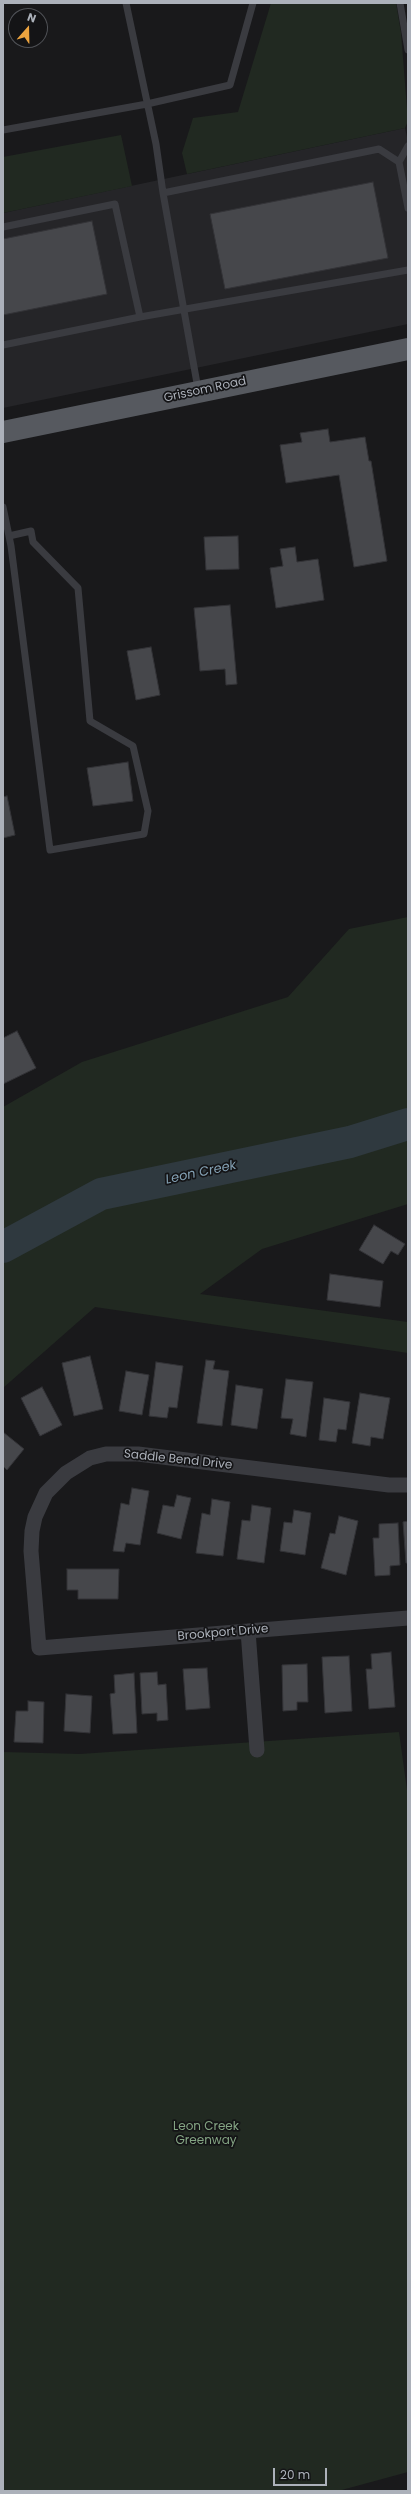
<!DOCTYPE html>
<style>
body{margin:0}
#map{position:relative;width:411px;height:2494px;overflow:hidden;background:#19191b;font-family:Poppins,sans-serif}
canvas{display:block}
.frame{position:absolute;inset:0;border:4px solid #acb1ba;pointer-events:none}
.north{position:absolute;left:8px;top:8px;width:40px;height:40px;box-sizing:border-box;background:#141416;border:1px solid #515358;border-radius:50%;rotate:20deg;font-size:11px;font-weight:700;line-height:16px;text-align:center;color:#acb1ba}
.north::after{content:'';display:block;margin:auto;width:14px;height:18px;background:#eda43f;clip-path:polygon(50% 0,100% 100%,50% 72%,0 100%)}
.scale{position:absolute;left:273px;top:2468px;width:54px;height:18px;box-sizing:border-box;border:2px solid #acb1ba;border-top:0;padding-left:5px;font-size:12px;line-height:14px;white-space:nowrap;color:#acb1ba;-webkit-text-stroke:3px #141416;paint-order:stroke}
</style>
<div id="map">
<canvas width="411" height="2494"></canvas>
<div class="frame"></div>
<div class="north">N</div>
<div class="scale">20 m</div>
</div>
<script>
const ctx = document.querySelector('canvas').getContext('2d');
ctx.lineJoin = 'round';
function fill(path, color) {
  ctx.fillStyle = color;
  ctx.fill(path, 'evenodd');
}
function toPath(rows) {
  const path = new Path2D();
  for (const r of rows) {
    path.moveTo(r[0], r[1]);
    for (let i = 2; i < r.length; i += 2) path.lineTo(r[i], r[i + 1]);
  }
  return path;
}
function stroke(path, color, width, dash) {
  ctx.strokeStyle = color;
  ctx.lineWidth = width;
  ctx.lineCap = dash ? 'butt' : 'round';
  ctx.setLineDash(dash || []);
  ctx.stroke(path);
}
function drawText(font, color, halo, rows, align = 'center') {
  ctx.font = font + ' Poppins,sans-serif';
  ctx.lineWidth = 3.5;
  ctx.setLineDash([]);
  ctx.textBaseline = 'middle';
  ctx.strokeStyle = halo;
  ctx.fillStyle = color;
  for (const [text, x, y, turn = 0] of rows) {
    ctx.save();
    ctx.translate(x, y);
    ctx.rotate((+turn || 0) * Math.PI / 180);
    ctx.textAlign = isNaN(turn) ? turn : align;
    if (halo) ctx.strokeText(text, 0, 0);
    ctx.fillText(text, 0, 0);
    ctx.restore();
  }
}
fill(toPath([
 [405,128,408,142,408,324,3,408,3,213]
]), '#252528');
fill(toPath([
 [271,3,396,3,401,33,408,121,405,128,187,174,182,153,193,118,238,112],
 [121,135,132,186,3,213,3,157],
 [408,917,408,1204,262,1249,200,1294,408,1322,408,1353,95,1307,3,1388,3,1107,82,1062,288,997,349,929],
 [399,1732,408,1797,408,2472,338,2491,3,2491,3,1752,80,1754]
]), '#212921');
stroke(toPath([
 [3,1247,101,1194,350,1142,408,1124]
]), '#2f393f', 32);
const building = toPath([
 [373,182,388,258,225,289,210,214,373,182],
 [92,221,107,294,3,315,3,239,92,221],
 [328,429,330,442,365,437,369,461,371,461,387,561,354,567,339,475,286,483,280,445,302,442,300,433,328,429],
 [238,536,239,569,206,570,204,537,238,536],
 [295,547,297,562,318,559,324,600,276,608,270,568,283,566,280,549,295,547],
 [230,605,237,684,226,685,225,669,200,671,194,608,230,605],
 [151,647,160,695,136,700,127,651,151,647],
 [128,762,133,801,93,806,87,768,128,762],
 [7,796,15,835,3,838,3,797,7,796],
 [17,1031,36,1068,3,1084,3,1038,17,1031],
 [374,1225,405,1244,398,1255,391,1251,383,1264,359,1250,374,1225],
 [330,1274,383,1281,380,1307,327,1300,330,1274],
 [90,1356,103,1409,74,1416,62,1363,90,1356],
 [206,1360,215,1361,213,1369,229,1371,222,1426,197,1423,206,1360],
 [156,1362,183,1366,177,1408,169,1407,167,1418,149,1416,156,1362],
 [126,1371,149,1375,142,1415,119,1411,126,1371],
 [286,1379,313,1382,306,1437,290,1434,293,1419,281,1418,286,1379],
 [236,1385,263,1389,257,1429,231,1425,236,1385],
 [42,1387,62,1425,40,1436,21,1398,42,1387],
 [360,1393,390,1398,383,1439,371,1437,370,1446,352,1443,360,1393],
 [324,1398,350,1402,346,1430,338,1429,336,1442,319,1440,324,1398],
 [3,1432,24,1449,7,1470,3,1466,3,1432],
 [132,1488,149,1491,140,1545,126,1543,124,1552,113,1551,121,1503,129,1505,132,1488],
 [177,1495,191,1498,181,1539,157,1533,163,1505,174,1507,177,1495],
 [212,1499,230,1502,223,1556,196,1553,202,1513,210,1515,212,1499],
 [252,1505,271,1508,264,1563,237,1559,242,1520,250,1521,252,1505],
 [294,1510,311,1513,305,1555,280,1551,284,1522,292,1523,294,1510],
 [339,1516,358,1521,346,1575,321,1568,330,1533,335,1534,339,1516],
 [408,1521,408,1563,406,1563,403,1522,408,1521],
 [398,1523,400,1565,390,1566,390,1575,375,1576,373,1538,379,1538,379,1524,398,1523],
 [67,1569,119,1569,118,1599,78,1599,78,1590,67,1590,67,1569],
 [391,1652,395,1707,369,1709,366,1669,372,1669,371,1654,391,1652],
 [349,1656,352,1711,325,1713,322,1657,349,1656],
 [307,1664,308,1702,297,1702,297,1710,283,1711,282,1665,307,1664],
 [207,1668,210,1708,186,1710,183,1669,207,1668],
 [157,1672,158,1685,166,1684,168,1720,157,1721,157,1713,142,1714,140,1673,157,1672],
 [134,1673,137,1733,113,1734,110,1694,115,1693,114,1675,134,1673],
 [66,1694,92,1696,90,1733,64,1731,66,1694],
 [28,1701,44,1702,43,1743,14,1742,16,1711,28,1711,28,1701]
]);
fill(building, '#46474b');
stroke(building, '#333337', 1);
stroke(toPath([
 [126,3,156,144,163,193],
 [400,3,408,50],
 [3,130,147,104,230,85,253,3],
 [399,162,408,146],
 [3,227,115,204,140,317],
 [3,345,140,317,408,270],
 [198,389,163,193,379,149,399,162,408,208],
 [3,507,9,536,11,546,50,850,144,834,148,811,133,746,90,721,78,588,33,542,31,531,9,536]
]), '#3a3b40', 7);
stroke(toPath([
 [408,1485,389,1485,138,1454,106,1454,90,1458,66,1473,46,1493,35,1517,32,1531,31,1551,39,1648,408,1618],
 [248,1631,257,1750]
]), '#3a3b40', 15);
stroke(toPath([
 [3,432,408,349]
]), '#56595f', 22);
drawText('12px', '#acb1ba', '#141416', [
 ["Grissom Road",205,390,-12],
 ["Saddle Bend Drive",178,1460,6],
 ["Brookport Drive",223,1633,-5]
]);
drawText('12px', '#84a483', '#141416', [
 ["Leon Creek",206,2127],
 ["Greenway",206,2141]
]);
drawText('italic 13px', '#84a1b4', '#141416', [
 ["Leon Creek",201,1173,-12]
]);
</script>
